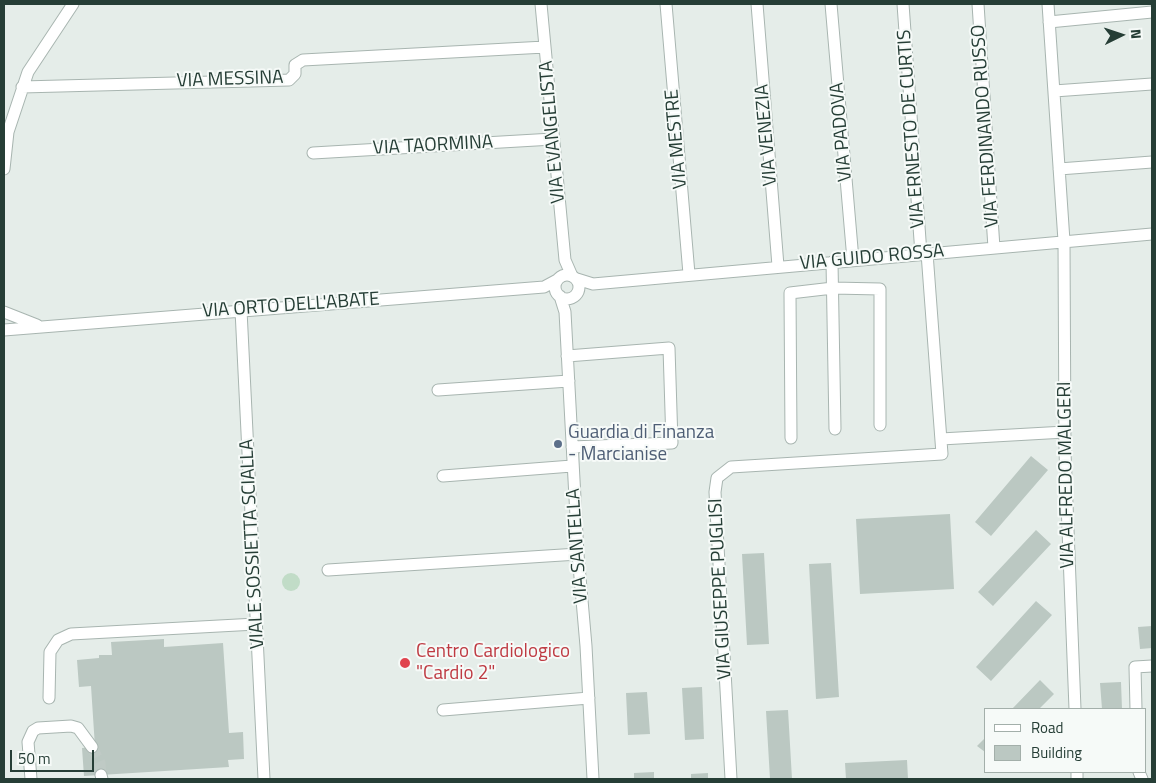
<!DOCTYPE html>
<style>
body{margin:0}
#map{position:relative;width:1156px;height:783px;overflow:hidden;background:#e5ede9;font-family:"Titillium Web",sans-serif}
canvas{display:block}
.frame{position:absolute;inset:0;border:5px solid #263e36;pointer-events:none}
.legend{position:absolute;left:984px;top:708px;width:162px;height:65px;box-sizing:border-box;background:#f6faf8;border:1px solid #a3afaa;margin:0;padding:6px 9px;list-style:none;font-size:15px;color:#263e36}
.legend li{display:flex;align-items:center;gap:10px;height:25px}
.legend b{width:25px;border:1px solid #a3afaa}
.north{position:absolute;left:1096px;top:10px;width:50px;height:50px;-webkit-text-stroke:4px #f6faf8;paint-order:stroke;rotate:86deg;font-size:14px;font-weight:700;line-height:20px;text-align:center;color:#263e36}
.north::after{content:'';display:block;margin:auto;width:18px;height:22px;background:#263e36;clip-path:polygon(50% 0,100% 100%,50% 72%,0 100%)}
.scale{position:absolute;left:10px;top:750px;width:84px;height:22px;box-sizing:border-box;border:2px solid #263e36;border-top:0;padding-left:6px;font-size:15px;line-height:18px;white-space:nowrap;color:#263e36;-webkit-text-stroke:4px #f6faf8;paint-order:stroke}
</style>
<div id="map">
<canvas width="1156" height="783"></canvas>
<div class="frame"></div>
<ul class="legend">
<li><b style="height:6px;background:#fff"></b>Road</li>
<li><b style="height:14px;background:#bbc8c2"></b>Building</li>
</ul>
<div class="north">N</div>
<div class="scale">50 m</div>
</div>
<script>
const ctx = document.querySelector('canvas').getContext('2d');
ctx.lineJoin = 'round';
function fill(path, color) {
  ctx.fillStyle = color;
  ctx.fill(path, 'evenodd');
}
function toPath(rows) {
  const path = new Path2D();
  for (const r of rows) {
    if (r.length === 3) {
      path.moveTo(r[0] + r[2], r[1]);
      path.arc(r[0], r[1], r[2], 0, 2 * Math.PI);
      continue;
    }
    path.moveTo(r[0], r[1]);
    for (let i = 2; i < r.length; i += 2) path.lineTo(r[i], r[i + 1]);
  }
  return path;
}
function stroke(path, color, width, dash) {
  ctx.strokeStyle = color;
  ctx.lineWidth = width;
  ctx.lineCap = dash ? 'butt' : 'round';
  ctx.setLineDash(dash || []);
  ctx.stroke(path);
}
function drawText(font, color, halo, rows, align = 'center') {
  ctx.font = font + ' "Titillium Web",sans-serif';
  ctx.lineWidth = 4;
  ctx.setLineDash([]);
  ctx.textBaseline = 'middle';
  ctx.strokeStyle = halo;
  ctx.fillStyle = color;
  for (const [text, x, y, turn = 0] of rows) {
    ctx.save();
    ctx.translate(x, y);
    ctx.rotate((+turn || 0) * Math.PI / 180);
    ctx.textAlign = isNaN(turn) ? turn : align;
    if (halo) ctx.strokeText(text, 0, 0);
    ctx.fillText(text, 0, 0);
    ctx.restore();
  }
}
fill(toPath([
 [291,582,9]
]), '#c1dcc7');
fill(toPath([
 [1031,456,1048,470,991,536,975,522],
 [950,514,954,589,860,594,856,519],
 [1036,530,1051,544,993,606,978,592],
 [764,553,769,644,747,645,742,554],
 [831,563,839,697,816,699,809,564],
 [1036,601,1052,615,991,681,976,667],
 [1152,626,1152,648,1140,649,1138,627],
 [164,639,164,647,223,643,229,733,243,732,244,759,228,760,229,767,84,776,82,748,95,747,91,686,79,687,77,660,99,658,99,655,112,655,111,642],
 [1040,680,1054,694,1039,709,1012,709],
 [1121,682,1122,709,1102,709,1100,683],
 [702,687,704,739,685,740,682,688],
 [647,692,650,734,628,735,626,693],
 [788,710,792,779,770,779,766,711],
 [985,738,985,752,977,746],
 [907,760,908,779,846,779,845,763],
 [654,772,654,779,634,779,634,773],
 [708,773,708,779,691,779,691,774]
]), '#bbc8c2');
stroke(toPath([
 [92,747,100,763,101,775]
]), '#bfcac5', 11, [11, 5.5]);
const minor = toPath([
 [541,4,565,260,572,276],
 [666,4,689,274],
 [757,4,778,266],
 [831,4,853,260],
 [903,4,921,254],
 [978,4,994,248],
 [1048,4,1064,241,1065,452,1075,709],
 [1049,22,1152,12],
 [22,87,289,80,295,74,295,65,303,60,545,47],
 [1054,91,1152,84],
 [313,153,553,139],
 [4,169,8,132,28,72,73,4],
 [1059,169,1152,162],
 [832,262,835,429],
 [567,287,12],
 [577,279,593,284,1152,234],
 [560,296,565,312,578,554,586,646,593,779],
 [241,310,264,779],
 [4,312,37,325],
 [4,330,544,287,557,280],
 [567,356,669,348,672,443,572,447],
 [438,390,569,381],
 [791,438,790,293,833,288,880,289,880,425],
 [941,439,1065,432],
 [443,476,572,466],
 [328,570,578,554],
 [49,698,50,652,58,640,71,634,256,624],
 [1136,709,1135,667,1152,666],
 [443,710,589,698],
 [1077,772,1077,779],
 [1139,772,1142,779],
 [101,775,102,779],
 [31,779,28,742,33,731,38,728,71,726,78,728,92,747],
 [731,779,715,492,717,478,731,467,942,454,927,253]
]);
stroke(minor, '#a8b5b0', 13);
stroke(minor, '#fff', 11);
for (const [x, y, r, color] of [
 [558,444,5,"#5c6f8a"],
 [405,663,6,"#e0444e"]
]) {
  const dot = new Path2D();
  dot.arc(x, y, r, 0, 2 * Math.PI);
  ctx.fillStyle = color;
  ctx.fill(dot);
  stroke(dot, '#f6faf8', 2);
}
drawText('19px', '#263e36', '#f6faf8', [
 ["VIA MESSINA",230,80,-2],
 ["VIA FERDINANDO RUSSO",986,126,-94],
 ["VIA ERNESTO DE CURTIS",912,129,-94],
 ["VIA EVANGELISTA",553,132,-95],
 ["VIA PADOVA",842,132,-95],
 ["VIA VENEZIA",767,135,-95],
 ["VIA MESTRE",677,139,-95],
 ["VIA TAORMINA",433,146,-3],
 ["VIA GUIDO ROSSA",872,258,-5],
 ["VIA ORTO DELL'ABATE",291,306,-4],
 ["VIA ALFREDO MALGERI",1067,475,-91],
 ["VIALE SOSSIETTA SCIALLA",253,544,-93],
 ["VIA SANTELLA",578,546,-94],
 ["VIA GIUSEPPE PUGLISI",721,589,-93]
]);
drawText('19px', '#4e5e75', '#f6faf8', [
 ["Guardia di Finanza",568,433],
 ["- Marcianise",568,455]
], 'left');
drawText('19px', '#be3a42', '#f6faf8', [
 ["Centro Cardiologico",416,652],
 ["\"Cardio 2\"",416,674]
], 'left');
</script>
